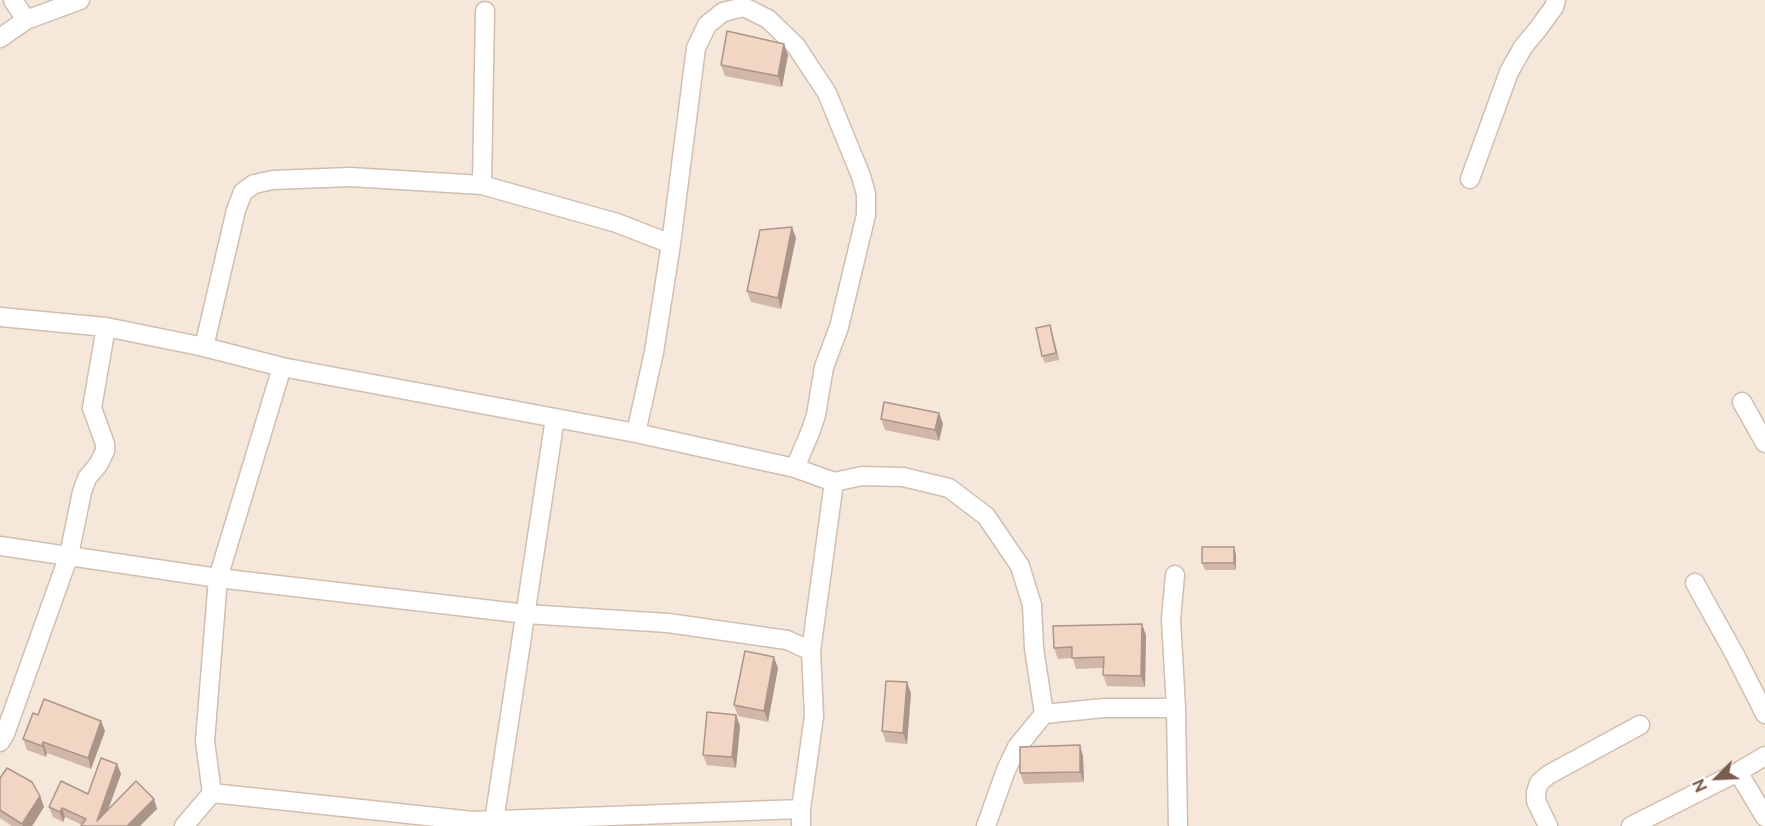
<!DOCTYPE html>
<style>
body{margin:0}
#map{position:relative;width:1765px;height:826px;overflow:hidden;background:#fdf6ec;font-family:Raleway,sans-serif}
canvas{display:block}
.north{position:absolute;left:1687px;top:748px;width:60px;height:60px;-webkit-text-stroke:4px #fffaf3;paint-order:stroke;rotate:246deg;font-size:16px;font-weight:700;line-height:24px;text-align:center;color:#7a5c4d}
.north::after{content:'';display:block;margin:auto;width:21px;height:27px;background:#7a5c4d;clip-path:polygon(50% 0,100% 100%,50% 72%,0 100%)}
</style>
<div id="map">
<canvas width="1765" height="826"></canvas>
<div class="north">N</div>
</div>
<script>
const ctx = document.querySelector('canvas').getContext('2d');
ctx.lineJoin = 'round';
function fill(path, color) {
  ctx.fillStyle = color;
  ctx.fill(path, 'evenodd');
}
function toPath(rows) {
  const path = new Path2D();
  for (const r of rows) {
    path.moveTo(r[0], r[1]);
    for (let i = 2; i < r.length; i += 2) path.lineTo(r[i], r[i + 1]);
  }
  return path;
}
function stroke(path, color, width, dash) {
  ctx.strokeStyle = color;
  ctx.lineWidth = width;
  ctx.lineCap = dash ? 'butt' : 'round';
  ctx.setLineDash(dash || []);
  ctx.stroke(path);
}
fill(toPath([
 [0,0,1765,0,1765,826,0,826]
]), '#f5e8da');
const minor = toPath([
 [13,0,26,20,80,0],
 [0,38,26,20],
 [1470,179,1509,72,1523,47,1538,29,1554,7,1556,0],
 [482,185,485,11],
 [0,317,106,327,204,347,282,367,636,433,654,352,671,244,696,48,707,25,723,12,744,7,768,19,796,46,827,93,861,176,866,194,866,215,839,327,824,367,816,415,811,430,795,468],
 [204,347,236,210,243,192,254,184,273,180,350,177,482,185,617,223,671,244],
 [282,367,218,578,205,741,212,793,473,821,801,809],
 [1742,402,1765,443],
 [636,433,795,468,834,482,811,651],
 [834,482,862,476,903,477,949,488,986,516,1020,566,1032,605,1034,648,1044,714,1104,708,1176,708],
 [0,546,218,578,526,614,668,623,787,640,811,651,814,716,801,809,801,826],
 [1175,575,1171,619,1176,708,1178,826],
 [1695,583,1735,655,1765,714],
 [0,742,5,734,69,555,82,492,87,478,98,465,105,451,105,444,92,408,106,327],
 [1738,772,1765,817],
 [494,821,555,418],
 [184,826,212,793],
 [986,826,1006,770,1017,747,1044,714],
 [1548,826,1536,801,1536,792,1539,783,1548,775,1640,725],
 [1631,826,1738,772,1765,756]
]);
stroke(minor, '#d1beb0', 21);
stroke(minor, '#fff', 18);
fill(toPath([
 [784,44,788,55,782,87,725,76,721,65],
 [796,238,781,309,751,302,747,291],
 [1050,325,1059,360,1045,363,1042,356],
 [939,413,943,424,939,441,885,430,881,419],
 [1234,547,1236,555,1236,570,1205,570,1202,563],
 [1146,635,1145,687,1107,686,1103,675,1103,668,1076,669,1073,658,1058,659,1054,648],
 [778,668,768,722,738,716,734,705],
 [911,693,907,744,886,742,882,731],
 [38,715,101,721,105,731,91,769,47,753,46,757,27,750,23,739],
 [736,715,740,726,736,768,707,765,703,755],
 [1083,756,1084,782,1024,784,1020,773],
 [117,764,121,774,108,810,154,799,157,809,82,825,65,817,63,822,53,817,49,807,88,794],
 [0,778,40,796,44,807,32,826,12,826,0,818]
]), '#d1b7a8');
fill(toPath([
 [784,44,788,55,782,87,778,76],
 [792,227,796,238,781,309,778,298],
 [1050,325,1052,332,1059,360,1056,353],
 [939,413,943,424,939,441,935,430],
 [1234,547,1236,555,1236,570,1234,563],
 [1142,624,1146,635,1145,687,1141,676],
 [774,657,778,668,768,722,764,711],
 [907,682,911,693,907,744,903,733],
 [736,715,740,726,736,768,732,757],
 [101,721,105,731,91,769,88,758],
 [43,742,47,753,46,757,42,746],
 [1080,745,1083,756,1084,782,1080,772],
 [117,764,121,774,102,826,97,821],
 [40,796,44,807,32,826,23,826,22,824],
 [154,799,157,809,140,826,127,826],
 [62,808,65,817,63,822,60,812]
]), '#aa9588');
const building = toPath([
 [727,31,784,44,778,76,721,65,727,31],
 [792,227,778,298,747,291,760,230,792,227],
 [1050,325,1056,353,1042,356,1036,328,1050,325],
 [884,402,939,413,935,430,881,419,884,402],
 [1202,547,1234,547,1234,563,1202,563,1202,547],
 [1142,624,1141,676,1103,675,1104,657,1072,658,1072,647,1054,648,1053,626,1142,624],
 [745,651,774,657,764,711,734,705,745,651],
 [886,681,907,682,903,733,882,731,886,681],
 [44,699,101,721,88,758,43,742,42,746,23,739,33,713,38,715,44,699],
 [707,712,736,715,732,757,703,755,707,712],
 [1080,745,1080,772,1020,773,1020,747,1080,745],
 [101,758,117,764,97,821,136,781,154,799,127,826,81,826,86,819,62,808,60,812,49,807,61,781,88,794,101,758],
 [7,768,32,782,40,796,22,824,0,810,0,778,7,768]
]);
fill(building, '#f3d5c3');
stroke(building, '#aa9588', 1.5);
</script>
